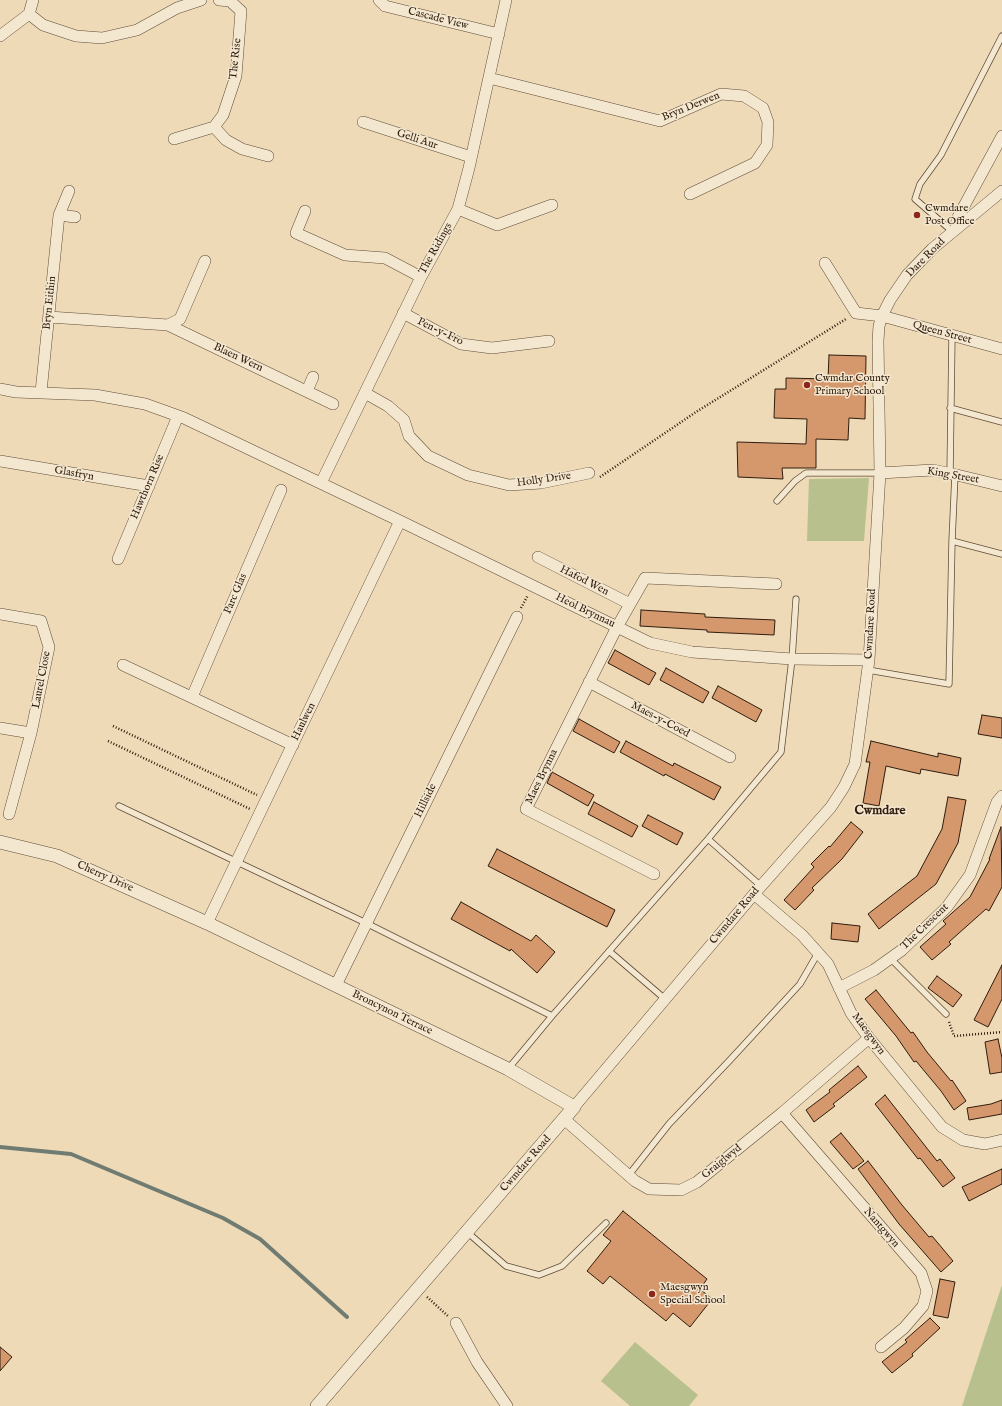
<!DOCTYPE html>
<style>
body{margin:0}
canvas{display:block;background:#eedab6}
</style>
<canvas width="1002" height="1406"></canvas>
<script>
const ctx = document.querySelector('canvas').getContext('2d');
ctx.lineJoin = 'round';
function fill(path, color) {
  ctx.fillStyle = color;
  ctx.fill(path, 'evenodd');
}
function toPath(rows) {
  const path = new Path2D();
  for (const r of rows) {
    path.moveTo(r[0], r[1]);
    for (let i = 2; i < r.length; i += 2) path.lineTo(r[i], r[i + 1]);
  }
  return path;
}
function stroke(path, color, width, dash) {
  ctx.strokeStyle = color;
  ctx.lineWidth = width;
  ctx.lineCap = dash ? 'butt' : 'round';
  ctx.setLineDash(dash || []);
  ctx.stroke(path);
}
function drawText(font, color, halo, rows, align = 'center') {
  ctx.font = font + ' "IM FELL English",serif';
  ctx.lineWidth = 3;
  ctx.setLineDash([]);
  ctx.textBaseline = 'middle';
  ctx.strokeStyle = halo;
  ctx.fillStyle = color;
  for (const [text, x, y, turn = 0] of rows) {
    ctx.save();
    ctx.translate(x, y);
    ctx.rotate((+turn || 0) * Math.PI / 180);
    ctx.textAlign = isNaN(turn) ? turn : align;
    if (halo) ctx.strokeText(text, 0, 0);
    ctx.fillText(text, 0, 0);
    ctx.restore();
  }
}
fill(toPath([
 [869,478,864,541,807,541,809,479],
 [1002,1285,1002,1406,962,1406],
 [635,1342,698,1395,689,1406,630,1406,601,1381]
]), '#b8c08e');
stroke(toPath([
 [0,1147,71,1154,223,1218,260,1239,347,1317]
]), '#707b72', 4);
const building = toPath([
 [829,355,866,356,865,419,849,418,848,440,816,439,816,468,782,468,783,479,738,477,737,442,806,444,807,419,774,418,775,389,786,389,786,378,828,379,829,355],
 [641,610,705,614,705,617,775,620,774,635,707,632,707,630,640,626,641,610],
 [615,650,656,673,649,685,608,663,615,650],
 [666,668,709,692,703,703,660,680,666,668],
 [718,686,762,710,756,722,712,698,718,686],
 [982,715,1002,718,1002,738,978,734,982,715],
 [579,719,620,742,614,753,573,731,579,719],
 [626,741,673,766,674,763,721,787,714,800,665,774,664,776,620,752,626,741],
 [871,741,938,757,938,753,961,758,958,776,921,769,920,774,886,766,879,806,863,803,870,762,866,762,871,741],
 [552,772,594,795,588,806,547,783,552,772],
 [948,797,966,800,958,843,936,884,879,929,868,914,917,876,942,829,948,797],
 [594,802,638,826,632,837,588,814,594,802],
 [648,815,683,833,677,845,642,826,648,815],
 [851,822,863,832,842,859,812,888,814,890,795,910,784,900,814,867,811,864,829,846,830,847,851,822],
 [1001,827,1002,887,989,911,986,909,949,942,951,944,932,960,920,947,946,924,943,921,970,897,990,859,989,859,1001,827],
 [497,849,615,910,607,927,488,866,497,849],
 [461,902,531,941,536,935,555,952,537,973,511,949,510,951,451,919,461,902],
 [832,923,860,926,858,942,831,939,832,923],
 [1002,965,1002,999,988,1027,974,1020,1002,965],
 [937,976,962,995,953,1007,928,988,937,976],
 [876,990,911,1033,913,1032,927,1052,951,1081,952,1080,966,1101,954,1110,941,1091,916,1061,914,1062,896,1036,865,999,876,990],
 [998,1039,1002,1058,1002,1072,990,1074,985,1042,998,1039],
 [858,1066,867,1077,833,1104,835,1106,814,1122,806,1110,830,1092,829,1090,858,1066],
 [885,1095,937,1161,940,1159,955,1178,943,1187,920,1158,918,1159,875,1104,885,1095],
 [1002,1100,1002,1114,969,1120,967,1108,991,1104,1002,1100],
 [841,1133,864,1161,853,1169,830,1142,841,1133],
 [868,1161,902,1205,929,1237,932,1236,953,1261,941,1272,899,1224,858,1169,868,1161],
 [1002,1169,1002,1184,969,1201,962,1187,1002,1169],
 [623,1211,707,1279,700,1289,712,1299,690,1327,673,1313,666,1321,610,1276,603,1284,587,1271,611,1241,603,1235,623,1211],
 [940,1279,955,1282,948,1318,933,1315,940,1279],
 [930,1318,940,1328,912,1354,913,1356,892,1373,882,1362,907,1342,905,1340,930,1318],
 [0,1347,12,1357,0,1371,0,1347]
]);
fill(building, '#d5976c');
stroke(building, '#2f1c0e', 1);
const service = toPath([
 [953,232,915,199,920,184,941,155,1002,36],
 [950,408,1002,422],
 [950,474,952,335],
 [955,474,952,541,1002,554],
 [777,501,795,481,806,473,880,473],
 [868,670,949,684,952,541],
 [119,806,366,923,552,1016],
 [708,839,761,886],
 [609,951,665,999],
 [890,958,946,1014],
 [508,1069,552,1016,708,839,781,752,792,659,796,599],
 [628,1176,669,1124,730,1060,800,984,818,953],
 [467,1232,506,1266,539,1275,562,1266,606,1223]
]);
const minor = toPath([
 [379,0,385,6,499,34],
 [29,14,43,25,76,36,102,38,137,30,177,8,201,0],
 [0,36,29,14,33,0],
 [489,78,660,121,721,94,744,96,763,108,768,122,767,145,755,163,690,194],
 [363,122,471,157],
 [214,127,223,115,236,76,241,11,230,1,219,0],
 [174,139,214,127,226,140,242,149,268,156],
 [458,209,497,225,552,205],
 [305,211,296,233,345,255,385,258,421,277],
 [59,215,75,217],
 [956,229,957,219,1002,136],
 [825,263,856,313,882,316,1002,349],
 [403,313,461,344,492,348,549,341],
 [49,317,168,325,180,319,205,261],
 [168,325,333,404],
 [0,389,16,392,95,395,145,404,184,418,400,521,650,643,692,652,792,659,869,660],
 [307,391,313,377],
 [41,392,59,215,69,191],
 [365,393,388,406,404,420,409,436,428,456,468,475,509,485,541,483,589,473],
 [0,461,149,486],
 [880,473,933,470,957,475,1002,486],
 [321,483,421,277,458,209,469,168,506,0],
 [538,557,630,604],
 [118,559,178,416],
 [0,614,41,621,49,647,31,733,9,814],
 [123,665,293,745],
 [589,682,730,757],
 [192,697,281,490],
 [0,728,31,733],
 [654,874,526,809,617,627,645,578,776,584],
 [754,894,802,935,828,964,851,1013,869,1038,942,1127,963,1140,985,1144,1002,1140],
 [207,923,400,521],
 [336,985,517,617],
 [839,988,874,970,902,950,947,907,970,875,997,802,1002,796],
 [574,1107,754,894,831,807,844,787,855,764,869,660,880,473,878,341,879,326,882,316,890,300,907,275,932,249,1002,191],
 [782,1113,921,1273,927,1291,923,1306,904,1328,881,1347],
 [564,1119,635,1181,649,1189,681,1190,697,1182,782,1113,869,1038],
 [456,1323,477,1362,507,1406]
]);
const tertiary = toPath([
 [0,842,57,856,207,923,508,1069,574,1107,317,1406]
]);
stroke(service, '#5f4c38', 7);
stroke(minor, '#5f4c38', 12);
stroke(tertiary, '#5f4c38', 14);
stroke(toPath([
 [600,477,696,412,846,319],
 [521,608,528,595],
 [113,726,257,795],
 [108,741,250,809],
 [949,1022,954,1036,1002,1032],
 [427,1297,448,1316]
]), '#2f1c0e', 2.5, [1, 2]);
stroke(service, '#f4e7d0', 5.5);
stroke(minor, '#f4e7d0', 11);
stroke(tertiary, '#f4e7d0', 13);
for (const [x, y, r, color] of [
 [917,215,4,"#8f2418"],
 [807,385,4,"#8f2418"],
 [652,1294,4,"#8f2418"]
]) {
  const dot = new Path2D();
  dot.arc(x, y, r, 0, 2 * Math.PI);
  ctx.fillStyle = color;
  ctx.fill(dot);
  stroke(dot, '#f4e7d0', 1.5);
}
drawText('11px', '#2f1c0e', '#f4e7d0', [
 ["Cascade View",438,19,14],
 ["The Rise",236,59,-84],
 ["Bryn Derwen",691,107,-22],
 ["Gelli Aur",417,140,18],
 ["The Ridings",436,249,-61],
 ["Dare Road",926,258,-45],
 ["Bryn Eithin",50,303,-84],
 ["Pen-y-Fro",440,332,26],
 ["Queen Street",942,333,15],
 ["Blaen Wern",238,358,25],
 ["Glasfryn",74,474,10],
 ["King Street",953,476,10],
 ["Holly Drive",544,480,-8],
 ["Hawthorn Rise",148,487,-67],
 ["Hafod Wen",584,581,27],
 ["Parc Glas",236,594,-67],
 ["Heol Brynnau",585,611,26],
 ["Cwmdare Road",871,624,-87],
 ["Laurel Close",42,680,-79],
 ["Maes-y-Coed",660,720,28],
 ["Haulwen",304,722,-64],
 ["Maes Brynna",542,777,-64],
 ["Hillside",426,801,-64],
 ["Cherry Drive",105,877,24],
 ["Cwmdare Road",735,916,-50],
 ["The Crescent",925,927,-44],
 ["Broncynon Terrace",392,1013,26],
 ["Maesgwyn",868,1034,54],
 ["Graiglwyd",722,1162,-39],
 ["Cwmdare Road",526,1164,-49],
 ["Nantgwyn",881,1228,49]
]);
drawText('11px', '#2f1c0e', '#f4e7d0', [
 ["Cwmdare",925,209],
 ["Post Office",925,222],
 ["Cwmdar County",815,379],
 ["Primary School",815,392],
 ["Maesgwyn",660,1288],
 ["Special School",660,1301]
], 'left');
drawText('bold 13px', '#2f1c0e', '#f4e7d0', [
 ["Cwmdare",880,811]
]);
</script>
